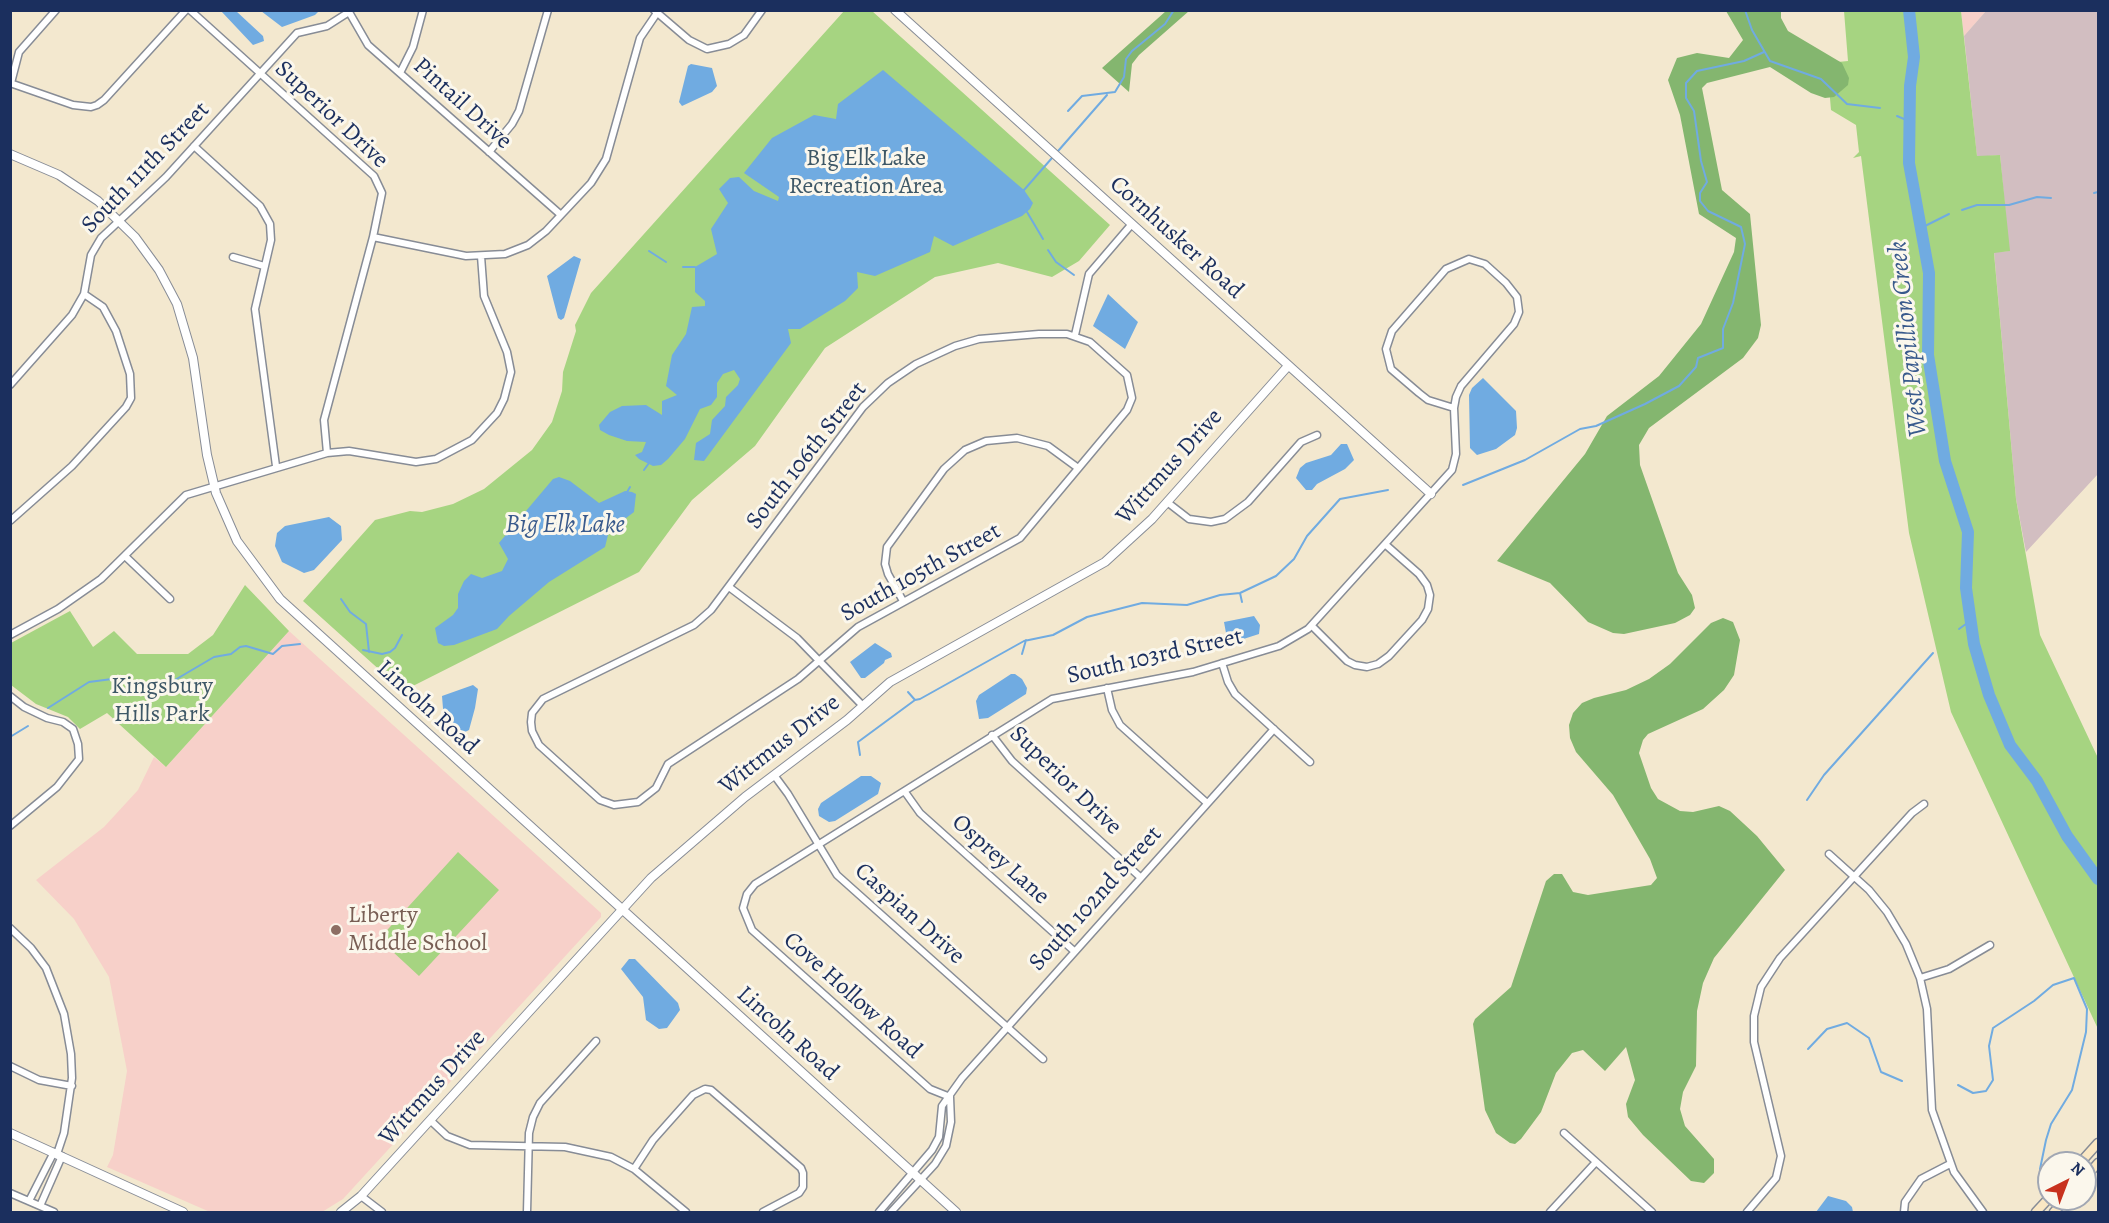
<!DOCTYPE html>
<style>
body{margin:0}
#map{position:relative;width:2109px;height:1223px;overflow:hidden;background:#f3e8cf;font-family:Alegreya,serif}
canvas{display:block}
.frame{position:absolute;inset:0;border:12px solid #1b2f5e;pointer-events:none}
.north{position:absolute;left:2037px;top:1151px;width:60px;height:60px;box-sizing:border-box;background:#fbf7ec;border:2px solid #a1a7b3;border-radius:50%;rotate:42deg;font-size:16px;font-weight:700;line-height:24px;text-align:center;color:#1b2f5e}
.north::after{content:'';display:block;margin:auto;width:21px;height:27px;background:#c8321e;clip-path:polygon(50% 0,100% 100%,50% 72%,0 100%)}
</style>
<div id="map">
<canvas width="2109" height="1223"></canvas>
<div class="frame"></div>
<div class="north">N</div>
</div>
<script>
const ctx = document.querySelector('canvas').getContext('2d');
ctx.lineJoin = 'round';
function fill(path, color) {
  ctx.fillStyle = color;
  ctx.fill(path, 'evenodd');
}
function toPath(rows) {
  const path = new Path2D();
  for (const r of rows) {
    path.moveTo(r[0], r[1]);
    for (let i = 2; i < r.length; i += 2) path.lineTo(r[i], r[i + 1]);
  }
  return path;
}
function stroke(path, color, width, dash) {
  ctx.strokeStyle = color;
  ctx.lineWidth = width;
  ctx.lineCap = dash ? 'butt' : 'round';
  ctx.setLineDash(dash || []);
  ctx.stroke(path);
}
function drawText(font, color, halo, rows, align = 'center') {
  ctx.font = font + ' Alegreya,serif';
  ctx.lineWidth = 6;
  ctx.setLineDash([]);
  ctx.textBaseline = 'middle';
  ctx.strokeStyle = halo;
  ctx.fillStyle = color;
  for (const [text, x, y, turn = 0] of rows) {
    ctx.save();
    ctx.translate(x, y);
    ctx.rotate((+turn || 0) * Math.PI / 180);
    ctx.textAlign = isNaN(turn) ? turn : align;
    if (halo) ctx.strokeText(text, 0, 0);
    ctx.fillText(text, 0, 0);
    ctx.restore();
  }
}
fill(toPath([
 [1961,11,1986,11,1964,36],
 [289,631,601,913,601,917,343,1199,322,1212,210,1212,107,1167,113,1155,127,1071,109,977,74,919,36,880,104,827,138,790,154,757,166,767]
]), '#f7d0c9');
fill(toPath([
 [1986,11,2098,11,2098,474,2026,552,2016,499,1994,252,2009,251,2000,155,1977,157,1964,36]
]), '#d2bec1');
fill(toPath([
 [844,11,872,11,1110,225,1079,261,1052,277,998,263,935,277,825,348,755,446,692,500,639,572,403,691,303,601,375,520,410,511,422,512,453,504,484,489,532,450,552,422,562,391,563,372,576,331,575,325,591,293],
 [1844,11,1961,11,1977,156,2000,155,2010,251,1994,253,2016,499,2040,635,2098,758,2098,1029,1951,712,1909,533,1861,156,1853,158,1859,152,1856,125,1831,110,1827,63,1848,61],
 [245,585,289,631,166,767,107,713,80,729,68,717,36,704,11,685,11,643,70,611,93,647,114,631,137,654,188,654,213,635],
 [458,852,499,890,419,976,379,939]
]), '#a6d481');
fill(toPath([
 [1166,11,1189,11,1139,55,1132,64,1129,92,1102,68],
 [1726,11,1781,11,1781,18,1788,31,1842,63,1849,78,1848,85,1834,97,1825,98,1811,93,1770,67,1707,83,1702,88,1722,190,1750,214,1761,325,1758,338,1743,358,1649,428,1639,445,1640,465,1678,573,1692,595,1695,608,1690,615,1675,623,1624,634,1613,633,1588,622,1550,583,1497,561,1585,454,1607,416,1659,376,1701,324,1734,252,1736,238,1699,214,1680,115,1668,80,1677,58,1697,53,1729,58,1743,40],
 [1723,618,1733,622,1740,640,1734,675,1724,690,1703,709,1648,734,1643,740,1639,753,1651,788,1658,799,1680,811,1693,812,1719,806,1730,811,1757,836,1785,870,1714,958,1703,983,1697,1011,1696,1066,1683,1092,1680,1109,1685,1126,1714,1159,1714,1173,1704,1183,1691,1181,1643,1135,1628,1117,1626,1104,1635,1080,1626,1047,1605,1071,1583,1050,1572,1053,1556,1073,1541,1112,1521,1139,1515,1144,1510,1143,1496,1133,1485,1110,1473,1024,1475,1019,1511,987,1546,881,1554,874,1562,874,1573,892,1588,895,1651,885,1657,878,1650,859,1613,795,1576,752,1570,738,1569,725,1573,713,1582,703,1594,698,1626,690,1649,679,1670,664,1711,623]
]), '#84b66f');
fill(toPath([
 [221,11,236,11,263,36,264,41,253,45],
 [261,11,319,11,315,15,282,27],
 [691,64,712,68,717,86,712,92,682,106,679,102,688,66],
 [883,70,1024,190,1033,203,1030,209,1022,216,953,246,934,236,930,252,875,276,857,272,858,288,845,301,800,329,788,329,791,343,704,461,694,460,696,443,710,434,712,420,725,406,726,397,738,385,740,379,734,370,723,374,717,383,717,397,711,405,700,409,685,439,668,459,661,465,653,466,639,459,635,455,642,452,646,442,627,441,609,435,600,430,599,425,610,412,622,406,646,405,662,415,662,401,677,395,666,386,672,355,686,334,692,307,705,306,705,301,695,292,695,267,717,254,711,229,728,203,719,189,730,178,739,177,754,191,778,201,779,197,744,173,772,138,814,115,836,119,838,104],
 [574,256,581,259,564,318,561,320,558,318,547,276],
 [1108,294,1138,322,1125,349,1093,326],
 [1483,378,1516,411,1517,428,1515,435,1496,449,1477,455,1470,448,1469,395,1472,388],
 [1341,444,1347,444,1354,460,1345,469,1317,484,1312,490,1306,490,1296,478,1300,468,1306,463,1331,455],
 [559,477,570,481,599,503,625,491,632,492,636,494,634,512,609,531,605,547,549,582,509,616,497,629,454,645,444,646,438,643,435,628,453,615,458,608,458,594,464,581,471,574,482,578,502,571,508,559,499,543,553,479],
 [329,517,341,526,342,540,314,570,304,573,282,562,275,546,277,533,285,526],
 [1254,616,1260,625,1259,634,1231,643,1226,633,1224,622],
 [875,643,891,653,892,657,885,660,884,663,865,678,861,678,850,662],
 [1011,674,1015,674,1022,679,1027,688,1026,694,988,718,979,719,976,701,979,695],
 [473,685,478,689,475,708,469,730,463,733,444,721,442,696],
 [861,776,871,776,881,783,878,794,835,821,829,822,819,816,818,809,821,803],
 [629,959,635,959,678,1003,680,1010,667,1028,659,1029,646,1020,643,997,621,969],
 [1828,1196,1846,1201,1852,1207,1853,1212,1816,1212]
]), '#70abe1');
stroke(toPath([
 [1745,10,1752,30,1770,61,1821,79,1847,104,1880,108],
 [1068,111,1082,96,1115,92,1124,77,1126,59,1132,51,1165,24,1174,10],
 [1897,116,1911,122],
 [1024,190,1107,95],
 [2094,193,2098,192],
 [1962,210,1977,205,2009,205,2037,197,2051,198],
 [1027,212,1043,239],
 [1921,228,1949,214],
 [1048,250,1056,262,1074,275],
 [649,251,666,262],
 [683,267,695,267],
 [644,470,649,463],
 [1463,485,1525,460,1580,429,1596,426,1645,404,1679,386,1696,367,1698,358,1723,348,1723,329,1733,303,1745,244,1741,227,1708,211,1700,201,1700,193,1707,182,1701,161,1694,111,1686,98,1686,83,1697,71,1744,61,1764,52],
 [626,494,630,487],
 [1240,593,1242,602],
 [341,599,350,612,366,624,369,652],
 [1959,629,1970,621],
 [363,650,382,654,390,652,395,648,402,635],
 [1022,654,1026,640],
 [908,692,915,700,920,699,1024,641,1053,635,1087,617,1142,603,1187,605,1220,595,1240,593,1276,576,1294,559,1307,536,1340,499,1388,490],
 [48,708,89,682,112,679,163,687,214,657,231,654,240,647,246,646,273,654,282,646,300,644],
 [10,737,28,726],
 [860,755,858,742,915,700],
 [1807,800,1824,775,1933,653],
 [1808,1049,1827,1029,1847,1023,1869,1038,1881,1072,1902,1081],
 [1958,1085,1973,1093,1986,1091,1993,1080,1989,1046,1993,1028,2034,1001,2053,985,2074,978,2087,1009,2086,1032,2072,1090,2051,1124,2046,1140,2040,1169,2041,1186]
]), '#70abe1', 2);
stroke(toPath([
 [1909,10,1914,57,1910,86,1909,163,1929,273,1928,355,1945,461,1968,532,1966,588,1974,644,1989,695,2010,745,2037,781,2067,836,2098,879]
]), '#70abe1', 12);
const minor = toPath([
 [190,10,374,176,382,193,373,237,466,256,505,254,528,245,546,231,591,183,606,159,640,38,657,13],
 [654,10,689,40,707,49,729,44,744,35,762,10],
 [400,73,413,47,423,10],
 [10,83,73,105,91,107,97,105,104,100,186,10],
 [11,83,19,52,56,10],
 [194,146,260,206,270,224,271,240,255,309,276,466],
 [489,152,512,124,519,111,548,10],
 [233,257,264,266],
 [1039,334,1067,334,1090,342,1127,375,1132,398,1127,410,1020,538,858,627,798,679,668,764,656,788,638,802,614,805,600,800,539,745,532,731,531,722,532,713,543,699,694,625,711,610,863,407,888,383,916,364,955,346,979,339,1039,334],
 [1075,335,1089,274,1131,225],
 [10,385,72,315,84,294,91,255,101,238,166,177,297,33,327,26,349,12,368,45,561,215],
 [327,453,324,420,373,237],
 [1167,502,1189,519,1211,522,1225,519,1248,502,1301,442,1317,435],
 [10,521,72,466,126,407,131,398,130,374,116,331,103,307,84,294],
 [126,557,170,599],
 [729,587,797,638,862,705],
 [903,601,888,574,885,564,887,547,944,469,965,450,986,441,1017,438,1048,446,1078,468],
 [1312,626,1347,661,1355,665,1367,667,1378,664,1389,656,1422,620,1428,609,1430,595,1427,585,1419,574,1386,545],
 [10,635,58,609,101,579,186,495,327,453,349,451,416,462,436,459,472,440,497,413,504,399,511,372,507,352,484,296,481,256],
 [1222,663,1228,682,1235,694,1310,762],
 [1107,688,1112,710,1120,725,1207,803],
 [10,696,24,707,47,718,63,722,73,729,78,744,79,759,57,787,10,826],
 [992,735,1012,761,1140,877],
 [774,775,788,794,837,875,1043,1059],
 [905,792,920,813,1074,951],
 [1829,854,1869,890,1887,912,1906,944,1920,978,1927,1009,1932,1110,1954,1172,1983,1212],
 [10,928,31,948,46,968,64,1014,71,1054,72,1078,64,1133,57,1154],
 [1920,978,1949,969,1990,945],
 [10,1066,39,1080,72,1086],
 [950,1097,930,1089,752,930,743,908,747,894,755,884,1052,699,1193,672,1279,646,1308,629,1452,470,1456,454,1454,408,1456,397,1461,386,1514,324,1519,312,1517,297,1506,283,1485,264,1469,259,1446,269,1392,331,1386,349,1391,369,1419,393,1428,400,1454,408],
 [430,1120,447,1136,470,1145,565,1147,611,1157,634,1169,686,1212],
 [1564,1133,1652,1212],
 [634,1169,653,1140,693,1095,705,1089,711,1090,801,1168,803,1173,803,1187,799,1193,763,1212],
 [10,1193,54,1212],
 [361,1196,382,1212],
 [29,1201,54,1152],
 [40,1206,62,1156],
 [527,1212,529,1133,533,1117,540,1103,596,1041],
 [879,1212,932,1150,939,1137,942,1106,962,1078,1274,729],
 [891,1212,935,1164,946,1146,951,1122,950,1097],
 [1550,1212,1596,1162],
 [1747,1212,1776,1178,1781,1156,1754,1042,1754,1016,1761,987,1780,958,1912,813,1924,804],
 [1904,1212,1905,1202,1921,1179,1950,1164]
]);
const tertiary = toPath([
 [895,10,1431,494],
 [10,154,59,175,98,201,135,237,159,270,177,304,193,358,207,455,216,493,237,541,280,599,956,1212],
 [10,1133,183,1212],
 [341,1212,361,1196,651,878,745,797,847,720,890,682,1105,562,1152,519,1288,366]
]);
const secondary = toPath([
 [2080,1163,2098,1143],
 [2085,1178,2098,1163],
 [2036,1212,2049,1198],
 [2054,1212,2066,1199]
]);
stroke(minor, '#878c96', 9);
stroke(tertiary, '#878c96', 10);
stroke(secondary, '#878c96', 11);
stroke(minor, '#fff', 6);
stroke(tertiary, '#fff', 8);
stroke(secondary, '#fae7c3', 8);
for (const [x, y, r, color] of [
 [336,930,6,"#8d6e63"]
]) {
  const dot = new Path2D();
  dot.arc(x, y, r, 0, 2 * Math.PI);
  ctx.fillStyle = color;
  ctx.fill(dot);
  stroke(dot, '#fbf7ec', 2);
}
drawText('24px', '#1b2f5e', '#fbf7ec', [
 ["Pintail Drive",462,104,42],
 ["Superior Drive",331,115,43],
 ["South 111th Street",146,168,-46],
 ["Cornhusker Road",1176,238,42],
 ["South 106th Street",807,456,-52],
 ["Wittmus Drive",1170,467,-48],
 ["South 105th Street",921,573,-29],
 ["South 103rd Street",1155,657,-13],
 ["Lincoln Road",427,708,42],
 ["Wittmus Drive",780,745,-38],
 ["Superior Drive",1065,781,44],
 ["Osprey Lane",1000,860,42],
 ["South 102nd Street",1096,899,-48],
 ["Caspian Drive",909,914,42],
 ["Cove Hollow Road",852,996,42],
 ["Lincoln Road",787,1034,42],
 ["Wittmus Drive",433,1088,-48]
]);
drawText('24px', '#3e5867', '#fbf7ec', [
 ["Big Elk Lake",866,159],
 ["Recreation Area",866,187],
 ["Kingsbury",162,687],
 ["Hills Park",162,715]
]);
drawText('24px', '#785e54', '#fbf7ec', [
 ["Liberty",348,916],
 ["Middle School",348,944]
], 'left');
drawText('italic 26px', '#395a8c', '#fbf7ec', [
 ["West Papillion Creek",1909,339,-96],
 ["Big Elk Lake",565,526]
]);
</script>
